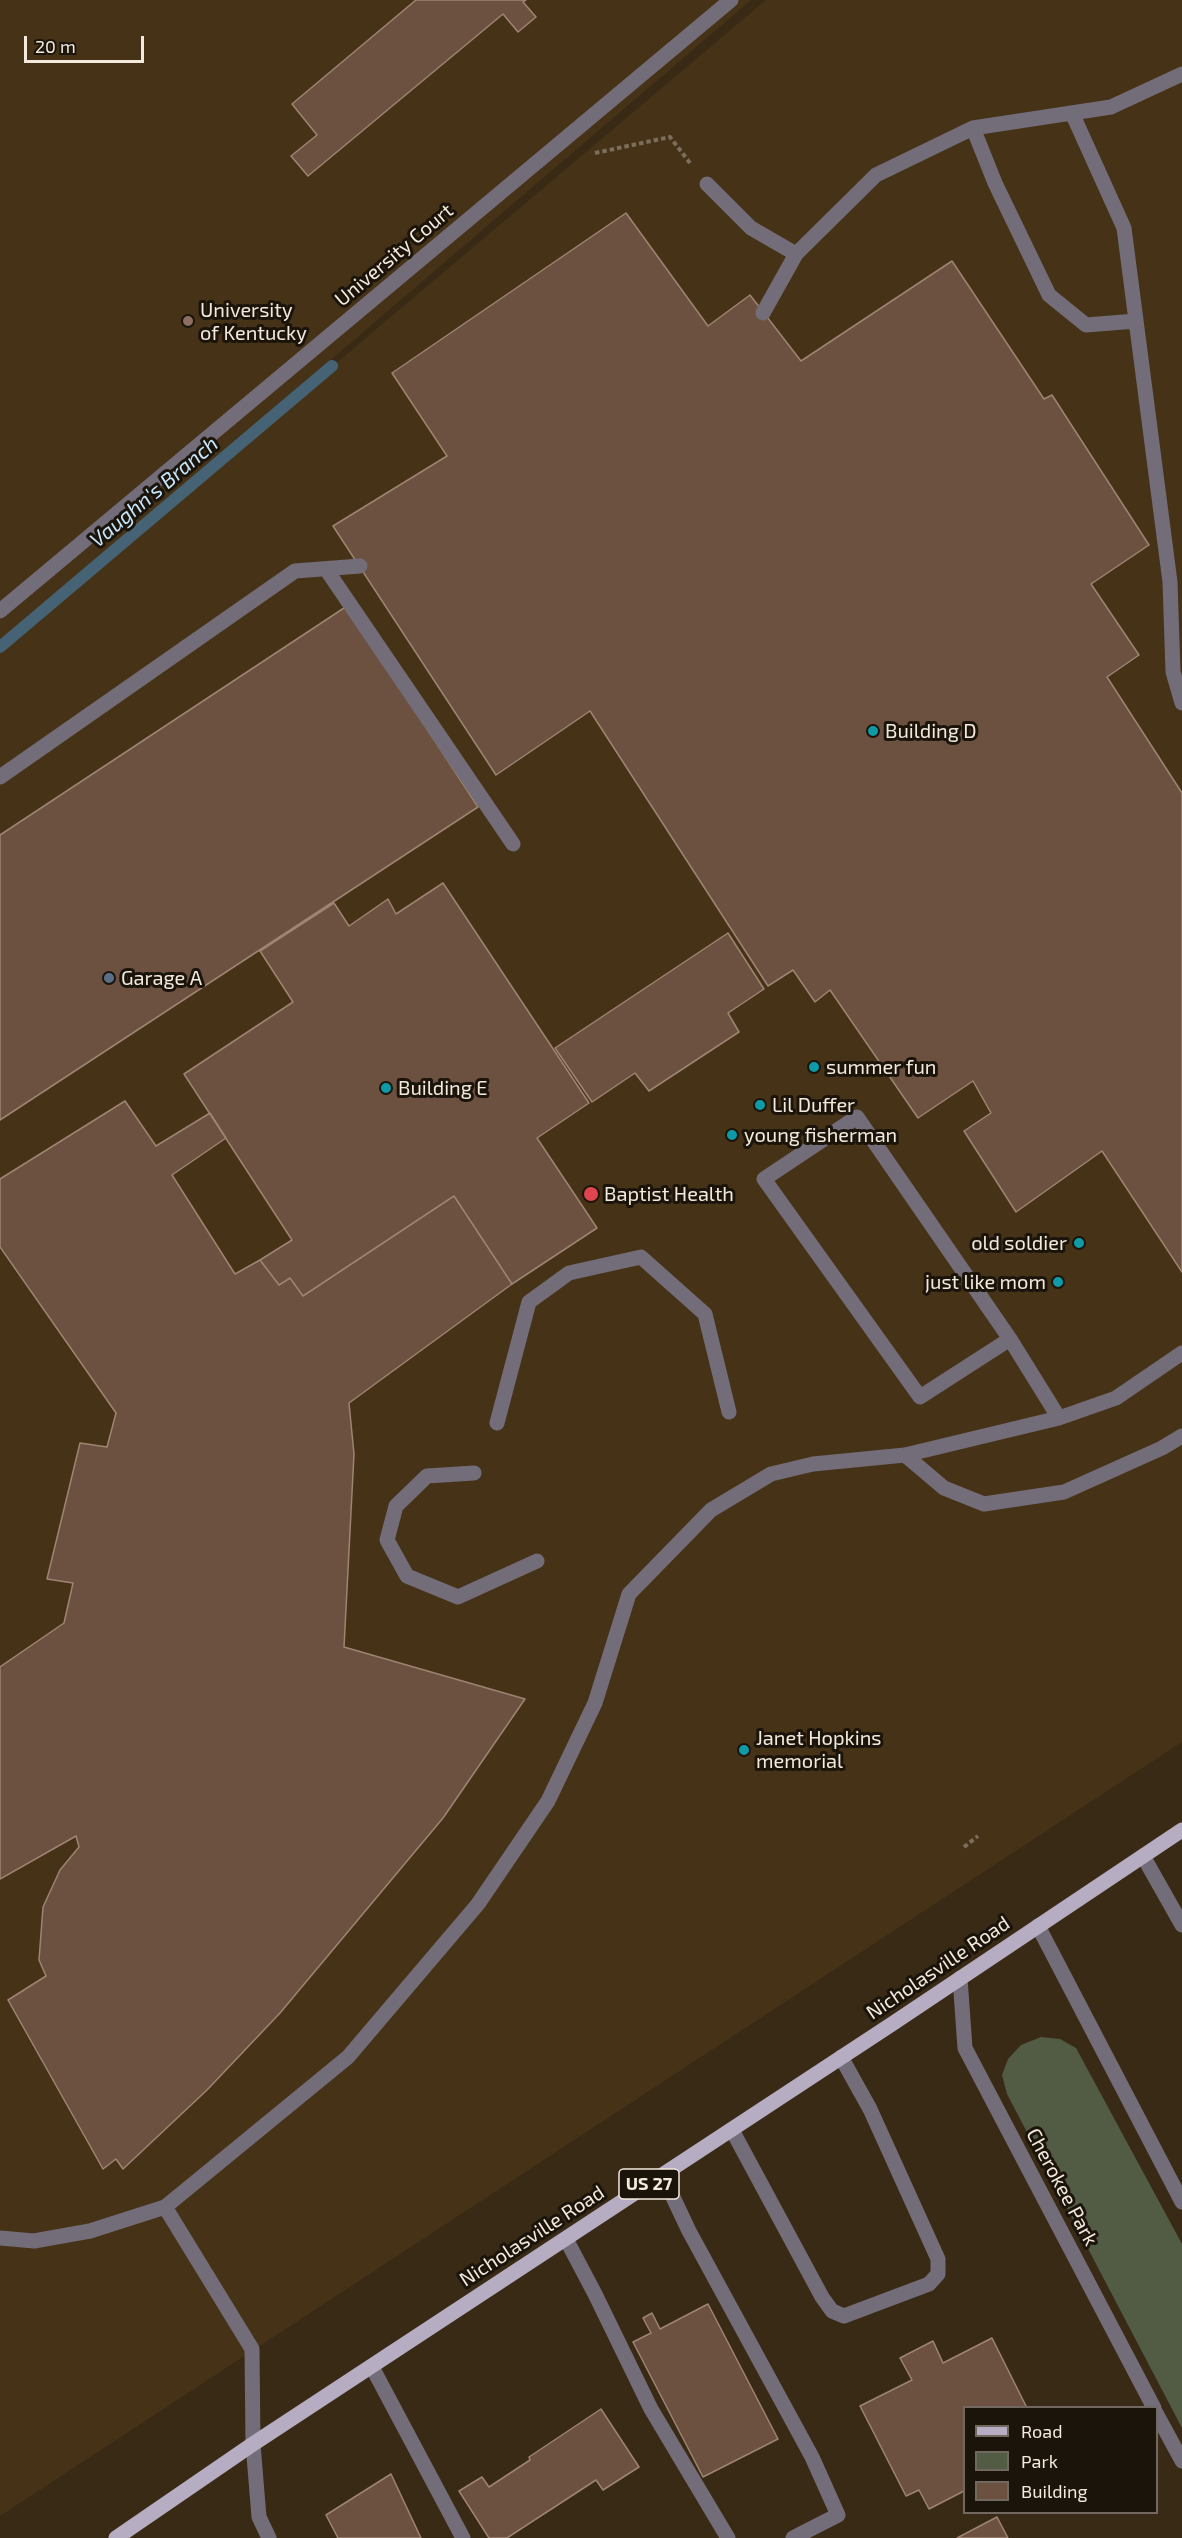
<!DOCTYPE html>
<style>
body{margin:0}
#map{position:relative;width:1182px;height:2538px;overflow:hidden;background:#392a16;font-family:"Exo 2",sans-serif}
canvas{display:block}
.legend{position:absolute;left:963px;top:2406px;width:195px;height:108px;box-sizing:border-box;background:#1b140b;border:2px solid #71695f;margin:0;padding:8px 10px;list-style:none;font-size:18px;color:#f3e9dc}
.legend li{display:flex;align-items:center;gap:12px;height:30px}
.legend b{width:30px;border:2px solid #71695f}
.scale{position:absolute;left:24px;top:36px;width:120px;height:27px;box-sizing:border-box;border:3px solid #f3e9dc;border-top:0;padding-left:8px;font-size:18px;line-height:21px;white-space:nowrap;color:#f3e9dc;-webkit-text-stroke:4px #1b140b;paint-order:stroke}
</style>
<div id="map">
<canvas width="1182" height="2538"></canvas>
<ul class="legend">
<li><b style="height:8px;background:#b6adc3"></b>Road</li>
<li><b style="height:16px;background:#525b44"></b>Park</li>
<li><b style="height:16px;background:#6d5140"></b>Building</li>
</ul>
<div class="scale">20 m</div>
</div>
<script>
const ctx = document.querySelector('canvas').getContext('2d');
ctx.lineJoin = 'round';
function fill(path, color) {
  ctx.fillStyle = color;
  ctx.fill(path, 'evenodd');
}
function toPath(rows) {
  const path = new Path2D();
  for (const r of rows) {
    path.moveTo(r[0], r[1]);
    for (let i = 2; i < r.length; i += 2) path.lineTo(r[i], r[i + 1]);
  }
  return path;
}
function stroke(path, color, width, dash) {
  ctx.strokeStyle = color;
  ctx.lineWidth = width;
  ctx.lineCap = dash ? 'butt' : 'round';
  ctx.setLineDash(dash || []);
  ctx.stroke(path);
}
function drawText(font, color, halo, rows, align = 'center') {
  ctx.font = font + ' "Exo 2",sans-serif';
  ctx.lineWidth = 6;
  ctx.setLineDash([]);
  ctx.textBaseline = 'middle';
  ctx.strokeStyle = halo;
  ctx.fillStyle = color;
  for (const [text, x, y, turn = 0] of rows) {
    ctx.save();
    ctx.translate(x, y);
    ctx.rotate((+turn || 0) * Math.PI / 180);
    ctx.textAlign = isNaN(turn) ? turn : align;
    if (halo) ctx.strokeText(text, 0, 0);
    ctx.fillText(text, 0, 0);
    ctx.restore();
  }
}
fill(toPath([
 [0,0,751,0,0,643],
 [766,0,1182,0,1182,1742,0,2516,0,647]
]), '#463217');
fill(toPath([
 [1041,2037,1060,2039,1076,2048,1182,2244,1182,2428,1007,2094,1002,2075,1008,2059,1021,2045]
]), '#525b44');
stroke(toPath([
 [0,647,332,366]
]), '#466376', 12);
const building = toPath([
 [416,0,526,0,523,2,536,17,518,32,503,14,308,176,291,156,317,135,292,104,416,0],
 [626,213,708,326,750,295,801,361,952,261,1044,399,1052,395,1149,545,1091,584,1139,655,1107,677,1182,793,1182,1272,1102,1151,1016,1212,964,1131,991,1113,973,1081,918,1118,830,990,815,1002,793,970,768,986,590,711,496,775,333,526,447,456,392,373,626,213],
 [347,606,478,807,0,1120,0,835,347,606],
 [443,883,589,1103,537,1138,597,1228,512,1284,454,1196,303,1296,290,1278,279,1285,260,1260,292,1240,184,1074,293,1002,260,951,334,903,349,926,388,899,396,914,443,883],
 [728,933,764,989,728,1013,739,1032,649,1091,635,1073,592,1102,555,1048,728,933],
 [125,1101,156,1146,210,1113,226,1138,172,1175,235,1274,260,1260,279,1285,290,1278,303,1296,454,1196,512,1284,349,1403,354,1454,344,1647,525,1699,443,1818,280,2013,207,2090,123,2169,116,2159,103,2169,8,2000,46,1976,39,1960,43,1907,60,1870,79,1847,76,1836,0,1879,0,1667,64,1623,73,1583,47,1579,80,1443,107,1447,116,1413,0,1247,0,1179,125,1101],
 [708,2304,778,2439,703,2477,633,2342,651,2333,643,2318,652,2313,660,2329,708,2304],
 [992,2338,1027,2408,964,2408,964,2491,929,2509,919,2490,906,2496,860,2406,912,2380,900,2358,933,2341,943,2363,992,2338],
 [601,2409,639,2467,603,2490,596,2480,507,2538,489,2538,459,2491,482,2477,489,2487,530,2460,529,2457,601,2409],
 [391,2474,421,2538,338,2538,326,2515,391,2474],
 [997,2517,1008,2538,957,2538,997,2517]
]);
fill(building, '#6d5140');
stroke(building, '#9e8473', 1.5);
stroke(toPath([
 [595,153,670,137,690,163],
 [964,1847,978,1836]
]), '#7b6e5c', 4, [4.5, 3]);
stroke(toPath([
 [1072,113,1124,228,1170,582,1173,672,1182,703],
 [973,128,995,183,1049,295,1086,325,1136,321],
 [707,184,751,228,796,254,876,175,973,128,1111,107,1182,74],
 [763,313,796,254],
 [326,569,513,844],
 [0,777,295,571,360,566],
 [1010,1339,920,1397,764,1179,857,1117,1010,1339,1059,1418],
 [497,1423,529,1302,569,1273,641,1257,705,1314,729,1412],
 [905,1455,944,1488,984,1504,1064,1492,1162,1448,1182,1436],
 [474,1473,427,1476,396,1506,387,1540,407,1576,458,1597,537,1561],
 [1143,1856,1182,1925],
 [732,2130,822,2297,832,2311,844,2316,929,2284,938,2274,938,2259,870,2109,841,2057],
 [663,2176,689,2231,812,2457,838,2515,793,2538],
 [165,2207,252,2349,253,2444],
 [0,2238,34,2241,90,2231,165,2207,348,2057,478,1904,548,1801,595,1703,629,1594,711,1510,771,1474,813,1464,905,1455,1059,1418,1116,1398,1182,1353],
 [566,2239,595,2294,651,2409,728,2538],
 [372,2367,463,2538]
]), '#726d78', 15);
stroke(toPath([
 [0,611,731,0],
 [1038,1926,1182,2202],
 [960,1978,965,2048,1154,2408],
 [1156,2413,1182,2461],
 [253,2444,259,2517,269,2538]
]), '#726d78', 15);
stroke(toPath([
 [116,2538,253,2444,892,2024,1182,1830]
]), '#b6adc3', 15);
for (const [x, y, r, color] of [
 [188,321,6,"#8d6e63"],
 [873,731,6,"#0f9aa8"],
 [109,978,6,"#5c6f8a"],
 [814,1067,6,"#0f9aa8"],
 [386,1088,6,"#0f9aa8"],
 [760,1105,6,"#0f9aa8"],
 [732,1135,6,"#0f9aa8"],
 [591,1194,8,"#e0444e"],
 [1079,1243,6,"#0f9aa8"],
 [1058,1282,6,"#0f9aa8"],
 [744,1750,6,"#0f9aa8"]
]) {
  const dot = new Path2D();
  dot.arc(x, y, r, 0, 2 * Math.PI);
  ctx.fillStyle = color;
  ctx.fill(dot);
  stroke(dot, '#1b140b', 2);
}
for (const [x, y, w] of [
 [649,2184,60]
]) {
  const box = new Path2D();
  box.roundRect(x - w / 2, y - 15, w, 30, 4.5);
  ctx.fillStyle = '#1b140b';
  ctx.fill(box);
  stroke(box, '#f3e9dc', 1.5);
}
drawText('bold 18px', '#f3e9dc', null, [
 ["US 27",649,2184]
]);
drawText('20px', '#f3e9dc', '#1b140b', [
 ["University Court",394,255,-40],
 ["Nicholasville Road",938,1968,-34],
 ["Cherokee Park",1062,2187,62],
 ["Nicholasville Road",532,2236,-33]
]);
drawText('20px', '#f3e9dc', '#1b140b', [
 ["University",200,310],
 ["of Kentucky",200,333],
 ["Building D",885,731],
 ["Garage A",121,978],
 ["summer fun",826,1067],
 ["Building E",398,1088],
 ["Lil Duffer",772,1105],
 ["young fisherman",744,1135],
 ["Baptist Health",604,1194],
 ["old soldier",1067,1243,"right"],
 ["just like mom",1046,1282,"right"],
 ["Janet Hopkins",756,1738],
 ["memorial",756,1761]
], 'left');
drawText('italic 21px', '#c7e7fd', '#1b140b', [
 ["Vaughn's Branch",154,492,-40]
]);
</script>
